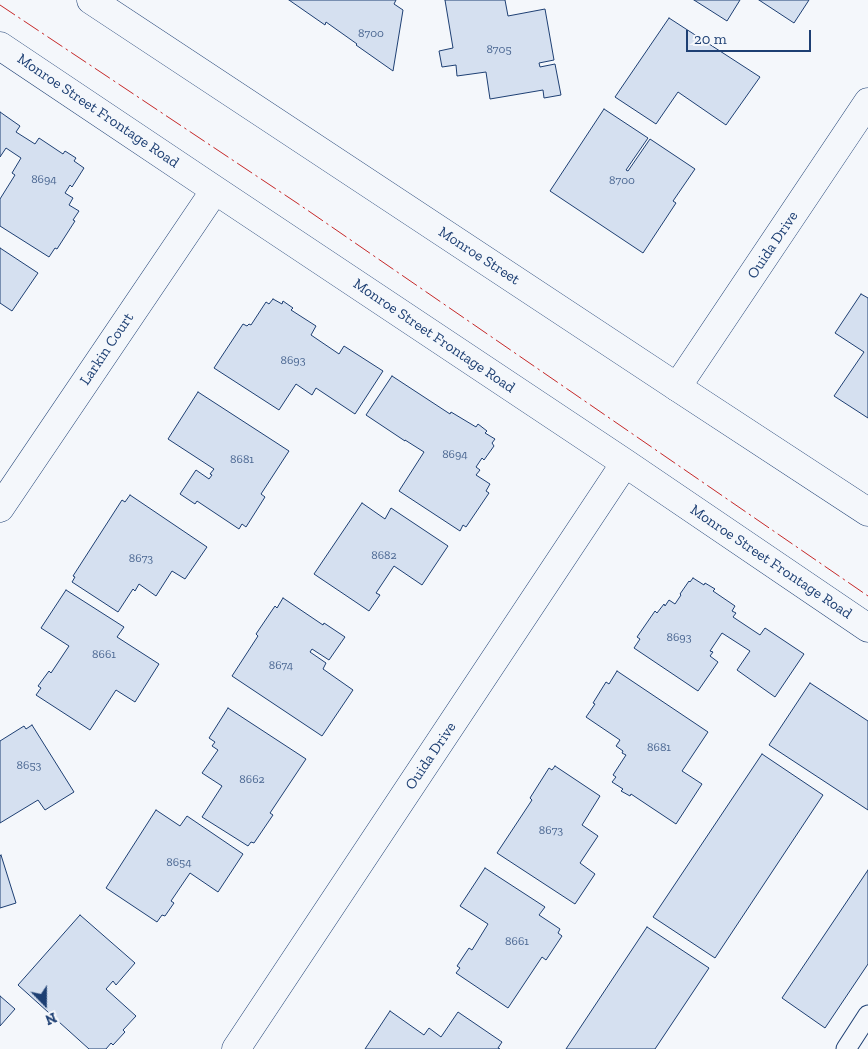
<!DOCTYPE html>
<style>
body{margin:0}
#map{position:relative;width:868px;height:1049px;overflow:hidden;background:#f4f7fb;font-family:"Zilla Slab",serif}
canvas{display:block}
.north{position:absolute;left:20px;top:979px;width:50px;height:50px;-webkit-text-stroke:4px #f4f7fb;paint-order:stroke;rotate:158deg;font-size:14px;font-weight:700;line-height:20px;text-align:center;color:#1d3f73}
.north::after{content:'';display:block;margin:auto;width:18px;height:22px;background:#1d3f73;clip-path:polygon(50% 0,100% 100%,50% 72%,0 100%)}
.scale{position:absolute;left:686px;top:30px;width:125px;height:22px;box-sizing:border-box;border:2px solid #1d3f73;border-top:0;padding-left:6px;font-size:15px;line-height:18px;white-space:nowrap;color:#1d3f73;-webkit-text-stroke:4px #f4f7fb;paint-order:stroke}
</style>
<div id="map">
<canvas width="868" height="1049"></canvas>
<div class="north">N</div>
<div class="scale">20 m</div>
</div>
<script>
const ctx = document.querySelector('canvas').getContext('2d');
ctx.lineJoin = 'round';
function fill(path, color) {
  ctx.fillStyle = color;
  ctx.fill(path, 'evenodd');
}
function toPath(rows) {
  const path = new Path2D();
  for (const r of rows) {
    path.moveTo(r[0], r[1]);
    for (let i = 2; i < r.length; i += 2) path.lineTo(r[i], r[i + 1]);
  }
  return path;
}
function stroke(path, color, width, dash) {
  ctx.strokeStyle = color;
  ctx.lineWidth = width;
  ctx.lineCap = dash ? 'butt' : 'round';
  ctx.setLineDash(dash || []);
  ctx.stroke(path);
}
function drawText(font, color, halo, rows, align = 'center') {
  ctx.font = font + ' "Zilla Slab",serif';
  ctx.lineWidth = 4;
  ctx.setLineDash([]);
  ctx.textBaseline = 'middle';
  ctx.strokeStyle = halo;
  ctx.fillStyle = color;
  for (const [text, x, y, turn = 0] of rows) {
    ctx.save();
    ctx.translate(x, y);
    ctx.rotate((+turn || 0) * Math.PI / 180);
    ctx.textAlign = isNaN(turn) ? turn : align;
    if (halo) ctx.strokeText(text, 0, 0);
    ctx.fillText(text, 0, 0);
    ctx.restore();
  }
}
const building = toPath([
 [289,0,396,0,394,4,403,10,393,71,356,45,357,44,326,22,325,25,289,0],
 [445,0,505,0,508,16,545,9,554,60,539,63,540,67,555,64,561,95,544,98,543,90,490,99,486,72,457,76,456,65,442,67,439,51,453,48,445,0],
 [694,0,740,0,727,21,694,0],
 [759,0,809,0,794,23,759,0],
 [669,18,760,77,726,125,678,92,656,124,615,97,669,18],
 [604,109,648,138,626,170,628,171,650,139,695,169,673,201,676,203,643,253,550,191,604,109],
 [0,112,20,126,16,132,35,144,39,138,63,154,65,151,76,158,74,161,84,168,72,187,70,185,65,193,73,198,69,205,79,211,73,220,75,221,57,249,55,248,49,257,0,226,0,199,15,175,12,173,21,158,6,148,0,157,0,112],
 [0,248,38,273,12,311,0,303,0,248],
 [861,294,868,298,868,418,834,396,864,352,835,333,861,294],
 [273,299,282,304,283,301,293,308,291,310,316,326,311,335,339,354,344,346,383,371,355,414,316,388,312,395,296,384,279,410,214,368,243,324,247,326,249,324,251,325,266,302,269,304,273,299],
 [392,376,450,414,451,412,476,427,478,424,487,431,485,433,495,439,492,443,494,446,484,460,482,458,476,467,480,470,476,475,490,484,486,491,489,493,466,527,463,525,460,531,399,491,424,452,405,440,405,441,366,415,392,376],
 [198,392,289,451,261,494,265,497,246,527,242,524,239,529,197,501,195,504,180,494,196,470,209,479,212,475,210,474,214,469,168,439,198,392],
 [130,495,207,547,185,579,172,571,156,596,139,584,135,591,133,589,118,612,72,582,75,577,73,576,122,500,125,502,130,495],
 [362,503,385,519,391,508,448,546,422,585,394,566,376,593,380,595,369,611,314,574,362,503],
 [693,578,704,585,705,583,715,589,713,591,735,606,732,611,736,613,733,617,760,635,765,628,804,654,775,697,737,670,750,651,722,633,710,651,713,652,710,656,718,662,698,691,634,648,640,639,637,637,655,611,657,613,664,604,665,606,669,600,675,604,681,595,680,594,689,581,690,582,693,578],
 [66,590,124,627,117,637,159,664,135,702,116,690,90,730,36,695,41,688,38,686,49,671,51,673,69,646,41,628,66,590],
 [283,598,323,625,324,623,345,637,329,660,312,649,310,652,326,663,323,669,353,690,322,736,232,676,258,636,256,634,275,606,277,608,283,598],
 [617,671,708,732,682,771,702,784,676,824,631,794,630,796,621,791,623,789,612,782,616,777,613,775,626,755,622,753,623,751,616,746,620,740,586,717,595,704,593,703,606,682,609,684,617,671],
 [810,683,868,721,868,810,769,745,810,683],
 [228,708,306,759,270,813,273,815,254,843,251,842,248,846,202,817,222,786,202,773,218,750,212,746,215,742,209,738,228,708],
 [32,725,74,792,45,810,38,800,0,823,0,741,24,726,26,729,32,725],
 [762,754,823,795,715,958,653,917,762,754],
 [555,766,600,796,582,825,598,836,580,863,595,874,575,904,497,853,532,800,530,798,549,768,552,770,555,766],
 [156,810,180,826,187,816,243,854,218,892,190,873,171,901,174,903,165,916,162,915,157,922,106,888,156,810],
 [1,855,16,903,0,908,0,856,1,855],
 [485,868,545,907,539,915,560,929,558,933,562,936,546,960,542,957,508,1008,456,973,460,968,457,966,469,948,472,950,488,924,460,906,485,868],
 [868,870,868,964,825,1028,782,998,868,870],
 [80,915,135,963,116,985,113,981,106,989,136,1016,123,1030,125,1032,113,1045,111,1043,106,1049,89,1049,18,985,80,915],
 [647,927,709,968,655,1049,566,1049,647,927],
 [0,996,15,1009,0,1026,0,996],
 [390,1011,424,1035,429,1028,441,1037,458,1012,502,1042,498,1048,500,1049,365,1049,390,1011]
]);
fill(building, '#d5e0f0');
stroke(building, '#1d3f73', 1);
const lane = toPath([
 [846,1049,868,1015]
]);
const street = toPath([
 [0,46,215,190,625,463,868,628],
 [677,387,868,102],
 [0,508,215,190],
 [236,1049,625,463]
]);
const secondary = toPath([
 [91,0,677,387,868,512]
]);
stroke(lane, '#1d3f73', 21);
stroke(street, '#1d3f73', 29);
stroke(secondary, '#1d3f73', 29);
stroke(lane, '#f4f7fb', 19);
stroke(street, '#f4f7fb', 28);
stroke(secondary, '#f4f7fb', 28);
stroke(toPath([
 [0,5,297,203,868,596]
]), '#c62828', 1, [18, 4, 2.5, 4]);
drawText('12px', '#4b6792', null, [
 ["8700",371,34],
 ["8705",499,50],
 ["8694",44,180],
 ["8700",622,181],
 ["8693",293,361],
 ["8694",455,455],
 ["8681",242,460],
 ["8682",384,556],
 ["8673",141,559],
 ["8693",679,638],
 ["8661",104,655],
 ["8674",281,666],
 ["8681",659,748],
 ["8653",29,766],
 ["8662",252,780],
 ["8673",551,831],
 ["8654",179,863],
 ["8661",517,942]
]);
drawText('15px', '#1d3f73', '#f4f7fb', [
 ["Monroe Street Frontage Road",98,111,34],
 ["Ouida Drive",773,245,-56],
 ["Monroe Street",479,256,33],
 ["Monroe Street Frontage Road",434,336,34],
 ["Larkin Court",107,349,-56],
 ["Monroe Street Frontage Road",771,562,34],
 ["Ouida Drive",431,756,-56]
]);
</script>
